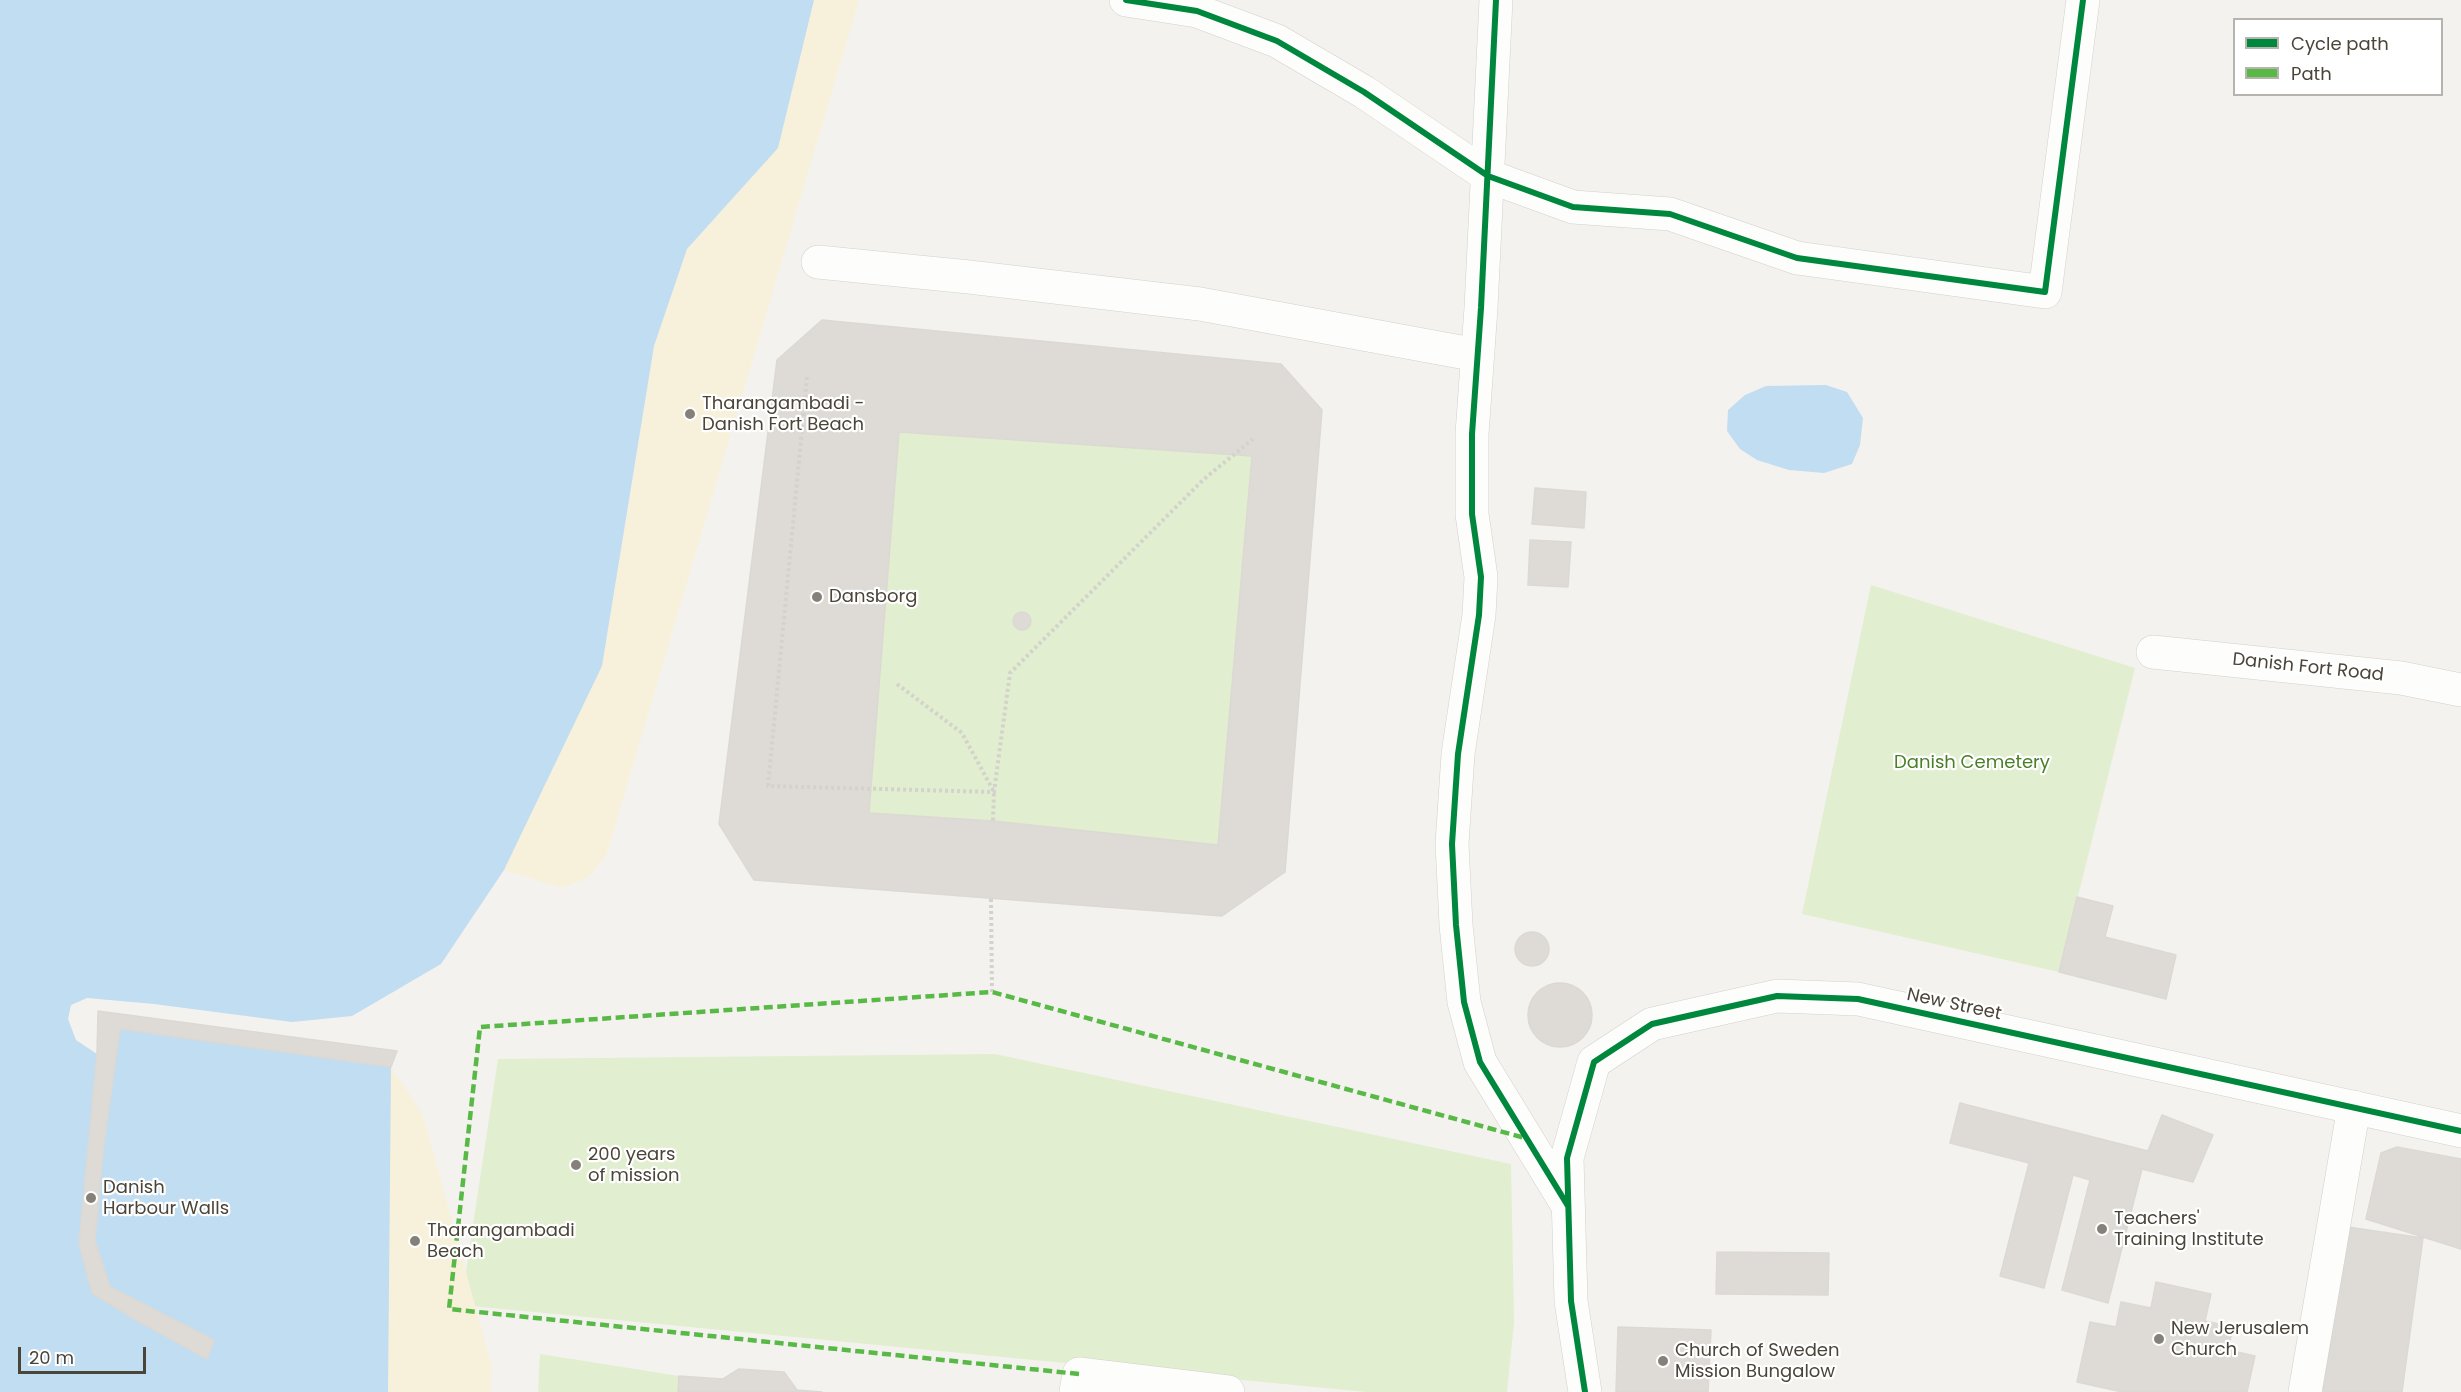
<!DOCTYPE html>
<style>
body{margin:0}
#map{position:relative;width:2461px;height:1392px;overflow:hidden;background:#f4f2ee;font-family:Poppins,sans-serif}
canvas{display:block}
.legend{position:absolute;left:2233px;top:18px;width:210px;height:78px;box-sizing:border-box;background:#fff;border:2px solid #b7b4b0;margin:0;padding:8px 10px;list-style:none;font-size:18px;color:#4b4439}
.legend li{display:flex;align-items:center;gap:12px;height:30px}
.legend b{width:30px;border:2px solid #b7b4b0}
.scale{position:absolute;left:18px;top:1347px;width:128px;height:27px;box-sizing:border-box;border:3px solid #4b4439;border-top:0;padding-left:8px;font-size:18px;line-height:21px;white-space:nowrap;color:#4b4439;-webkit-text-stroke:4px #fff;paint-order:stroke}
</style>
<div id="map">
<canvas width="2461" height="1392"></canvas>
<ul class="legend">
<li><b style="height:8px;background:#00873e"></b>Cycle path</li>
<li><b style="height:8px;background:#58b947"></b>Path</li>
</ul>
<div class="scale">20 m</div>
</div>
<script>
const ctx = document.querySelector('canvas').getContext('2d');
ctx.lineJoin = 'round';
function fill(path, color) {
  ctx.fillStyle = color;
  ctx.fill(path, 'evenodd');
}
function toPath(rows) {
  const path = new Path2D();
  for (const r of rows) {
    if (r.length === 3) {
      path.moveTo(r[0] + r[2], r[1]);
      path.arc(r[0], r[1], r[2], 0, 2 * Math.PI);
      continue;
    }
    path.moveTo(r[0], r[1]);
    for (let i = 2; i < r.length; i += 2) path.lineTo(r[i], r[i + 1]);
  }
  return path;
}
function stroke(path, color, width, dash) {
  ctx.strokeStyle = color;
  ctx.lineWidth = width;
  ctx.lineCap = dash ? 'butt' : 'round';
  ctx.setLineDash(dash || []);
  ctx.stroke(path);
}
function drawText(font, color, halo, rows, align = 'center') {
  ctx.font = font + ' Poppins,sans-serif';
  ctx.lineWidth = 4.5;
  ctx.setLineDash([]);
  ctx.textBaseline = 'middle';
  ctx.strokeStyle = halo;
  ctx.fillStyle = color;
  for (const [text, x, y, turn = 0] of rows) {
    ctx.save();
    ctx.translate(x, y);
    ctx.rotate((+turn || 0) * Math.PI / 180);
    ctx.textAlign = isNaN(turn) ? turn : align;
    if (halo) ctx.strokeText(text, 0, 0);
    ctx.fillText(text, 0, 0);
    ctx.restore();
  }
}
fill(toPath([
 [899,432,1252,456,1218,845,993,821,869,813],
 [1871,585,2135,668,2059,972,1802,914],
 [995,1054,1511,1164,1514,1323,1507,1392,1367,1392,461,1305,498,1059],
 [540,1354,679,1376,678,1392,538,1392]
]), '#e1eecf');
fill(toPath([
 [814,0,859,0,606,856,589,877,562,888,504,870,602,666,654,346,687,249,778,148],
 [391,1067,423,1115,492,1367,490,1392,357,1392]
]), '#f7f0da');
fill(toPath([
 [0,0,814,0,778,148,687,249,654,346,602,666,504,870,441,964,352,1016,292,1022,154,1004,87,998,71,1005,68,1019,76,1040,97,1054,120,1029,391,1067,388,1392,0,1392],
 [1826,385,1847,392,1863,418,1860,445,1852,464,1824,473,1789,470,1757,460,1740,449,1727,431,1728,410,1745,395,1766,386]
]), '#c0ddf1');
const building = toPath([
 [822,320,1281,364,1322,410,1285,872,1222,916,754,880,719,824,777,360,822,320],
 [899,432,1252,456,1218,845,993,821,869,813,899,432],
 [1535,488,1586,492,1584,528,1532,524,1535,488],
 [1530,540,1571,542,1568,587,1528,585,1530,540],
 [1022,621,9],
 [2077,897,2113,906,2105,937,2176,955,2166,999,2059,972,2077,897],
 [1532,949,17],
 [1560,1015,32],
 [98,1011,397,1051,391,1067,120,1029,103,1152,95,1241,110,1287,214,1340,207,1359,134,1319,92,1293,79,1244,97,1054,98,1011],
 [1960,1103,2148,1151,2162,1115,2213,1135,2193,1182,2142,1169,2108,1303,2062,1290,2090,1180,2073,1175,2044,1288,2000,1276,2029,1163,1950,1143,1960,1103],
 [2397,1147,2461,1159,2461,1249,2366,1219,2381,1153,2397,1147],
 [2348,1227,2423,1238,2402,1392,2323,1392,2348,1227],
 [1717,1252,1829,1253,1828,1295,1716,1294,1717,1252],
 [2156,1282,2211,1294,2205,1321,2233,1327,2228,1350,2255,1356,2247,1392,2122,1392,2077,1382,2090,1322,2116,1327,2121,1302,2151,1308,2156,1282],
 [1618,1327,1711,1330,1708,1392,1616,1392,1618,1327],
 [739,1369,784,1372,797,1390,822,1392,678,1392,679,1376,723,1379,739,1369]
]);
fill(building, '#dedbd6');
stroke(building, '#dcd9d4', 1.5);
const street = toPath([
 [1126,0,1197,11,1277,41,1364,92,1488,176,1573,207,1670,214,1797,258,2045,292,2083,0],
 [1496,0,1481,308,1472,434,1472,514,1481,577,1479,615,1458,754,1452,844,1456,925,1464,1002,1480,1062,1568,1206],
 [818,262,969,277,1200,304,1477,355],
 [2153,652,2401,678,2461,690],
 [1076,1392,1079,1374,1228,1392],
 [1585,1392,1571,1301,1567,1158,1594,1062,1652,1024,1777,996,1858,999,2461,1131],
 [2305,1392,2354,1107]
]);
stroke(street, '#d2d0cb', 34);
stroke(toPath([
 [807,377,768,786,994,792,1010,673,1204,479,1253,439],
 [897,684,962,733,994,792,993,821],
 [991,899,992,992]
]), '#d3d2cc', 4, [3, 3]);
stroke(street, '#fdfdfc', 33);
stroke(toPath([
 [1079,1374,449,1309,480,1027,992,992,1525,1138]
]), '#58b947', 4.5, [9, 4.5]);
stroke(toPath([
 [1126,0,1197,11,1277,41,1364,92,1488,176,1573,207,1670,214,1797,258,2045,292,2083,0],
 [1496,0,1481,308,1472,434,1472,514,1481,577,1479,615,1458,754,1452,844,1456,925,1464,1002,1480,1062,1568,1206],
 [1585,1392,1571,1301,1567,1158,1594,1062,1652,1024,1777,996,1858,999,2461,1131]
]), '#00873e', 6);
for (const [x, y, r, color] of [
 [690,414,6,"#868178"],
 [817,597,6,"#868178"],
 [576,1165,6,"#868178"],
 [91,1198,6,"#868178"],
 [2102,1229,6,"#868178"],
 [415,1241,6,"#868178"],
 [2159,1339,6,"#868178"],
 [1663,1361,6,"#868178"]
]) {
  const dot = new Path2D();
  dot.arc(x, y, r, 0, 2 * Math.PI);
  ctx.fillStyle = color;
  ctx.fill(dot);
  stroke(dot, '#fff', 2);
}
drawText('18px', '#4b4439', '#fff', [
 ["Tharangambadi -",702,404],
 ["Danish Fort Beach",702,425],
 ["Dansborg",829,597],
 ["200 years",588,1155],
 ["of mission",588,1176],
 ["Danish",103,1188],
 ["Harbour Walls",103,1209],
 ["Teachers'",2114,1219],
 ["Training Institute",2114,1240],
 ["Tharangambadi",427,1231],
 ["Beach",427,1252],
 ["New Jerusalem",2171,1329],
 ["Church",2171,1350],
 ["Church of Sweden",1675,1351],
 ["Mission Bungalow",1675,1372]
], 'left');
drawText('18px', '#4b4439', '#fff', [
 ["Danish Fort Road",2308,668,6],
 ["New Street",1954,1005,12]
]);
drawText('18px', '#4a7f2a', '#fff', [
 ["Danish Cemetery",1972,763]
]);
</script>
